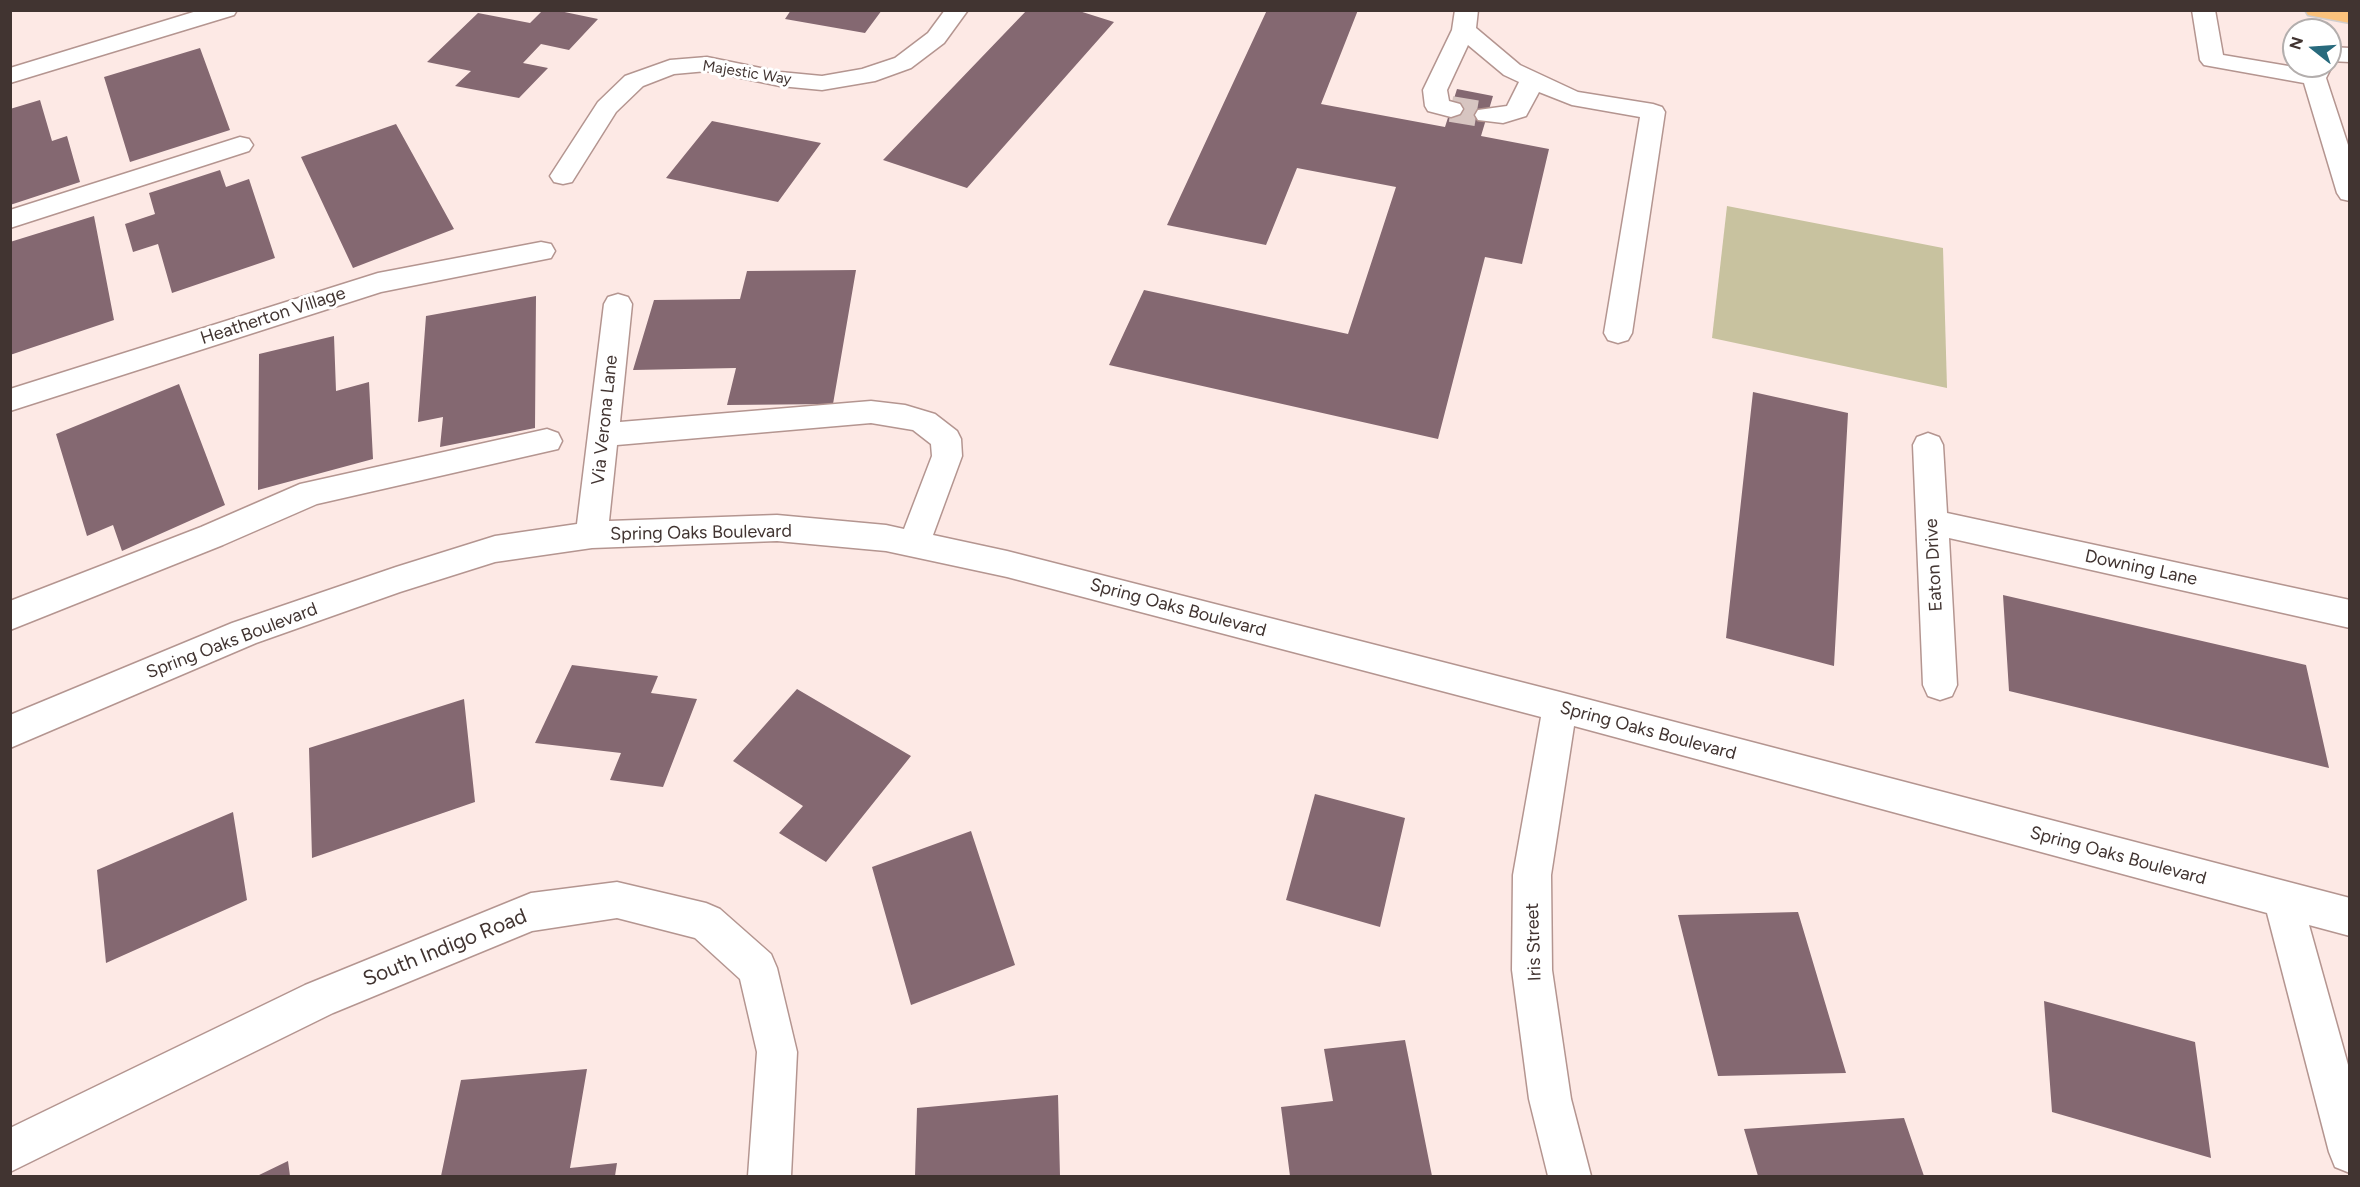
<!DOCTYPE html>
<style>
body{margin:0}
#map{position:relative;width:2360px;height:1187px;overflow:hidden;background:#fde9e5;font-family:Figtree,sans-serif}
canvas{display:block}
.frame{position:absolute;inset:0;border:12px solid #413431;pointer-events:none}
.north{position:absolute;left:2282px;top:18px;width:60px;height:60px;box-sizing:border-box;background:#fff;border:2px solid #b3aead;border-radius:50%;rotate:287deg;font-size:16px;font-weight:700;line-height:24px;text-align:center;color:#413431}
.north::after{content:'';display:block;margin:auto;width:21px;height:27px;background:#286a7d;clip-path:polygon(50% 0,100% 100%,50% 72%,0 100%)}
</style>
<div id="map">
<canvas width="2360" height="1187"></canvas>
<div class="frame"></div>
<div class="north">N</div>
</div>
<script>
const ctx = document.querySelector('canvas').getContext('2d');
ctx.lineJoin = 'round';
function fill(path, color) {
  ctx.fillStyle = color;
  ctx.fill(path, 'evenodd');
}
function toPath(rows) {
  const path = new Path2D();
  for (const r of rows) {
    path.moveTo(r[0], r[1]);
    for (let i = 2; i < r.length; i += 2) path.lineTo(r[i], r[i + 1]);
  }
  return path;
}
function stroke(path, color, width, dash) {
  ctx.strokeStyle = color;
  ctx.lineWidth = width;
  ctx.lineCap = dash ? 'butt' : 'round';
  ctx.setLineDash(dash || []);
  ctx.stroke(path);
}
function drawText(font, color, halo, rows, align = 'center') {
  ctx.font = font + ' Figtree,sans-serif';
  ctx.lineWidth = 6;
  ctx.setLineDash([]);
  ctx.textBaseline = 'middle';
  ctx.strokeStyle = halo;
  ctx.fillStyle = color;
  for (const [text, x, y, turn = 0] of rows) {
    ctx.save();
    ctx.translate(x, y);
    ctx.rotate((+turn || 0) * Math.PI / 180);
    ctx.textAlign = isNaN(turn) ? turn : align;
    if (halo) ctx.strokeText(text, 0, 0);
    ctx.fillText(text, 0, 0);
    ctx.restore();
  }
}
fill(toPath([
 [1727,206,1943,248,1947,388,1712,338]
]), '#c8c29f');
fill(toPath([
 [543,10,555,10,598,19,569,50,541,44,523,63,548,68,519,98,455,86,471,71,427,62,478,13,530,23],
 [791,10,882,10,865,33,785,19],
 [1027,10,1076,10,1114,22,967,188,883,160],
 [1267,10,1358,10,1321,104,1445,127,1457,89,1493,96,1481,136,1549,149,1522,264,1485,257,1438,439,1109,365,1144,290,1348,334,1396,187,1297,168,1266,245,1167,225],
 [200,48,230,130,130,162,104,77],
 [40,100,52,141,67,136,80,182,10,205,10,109],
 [712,121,821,143,778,202,666,178],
 [396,124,454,229,353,268,301,157],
 [220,170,226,187,249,179,275,258,172,293,158,244,133,252,125,224,155,214,149,193],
 [94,216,114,320,10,355,10,242],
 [856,270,833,404,727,405,736,368,633,370,654,300,740,299,747,271],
 [536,296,535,428,440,447,443,417,418,422,426,316],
 [334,336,336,391,369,382,373,459,258,490,259,354],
 [179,384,225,505,122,551,113,525,87,536,56,434],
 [1753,392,1848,413,1834,666,1726,638],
 [2003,595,2306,665,2329,768,2009,691],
 [572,665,658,676,651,693,697,699,663,787,610,780,621,753,535,743],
 [797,689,911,756,826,862,779,833,803,806,733,761],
 [464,699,475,802,312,858,309,748],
 [1315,794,1405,818,1380,927,1286,900],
 [233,812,247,900,106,963,97,870],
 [971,831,1015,965,911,1005,872,867],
 [1798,912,1846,1073,1718,1076,1678,915],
 [2044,1001,2195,1042,2211,1158,2052,1112],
 [1405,1040,1432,1176,1290,1176,1281,1107,1333,1101,1324,1049],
 [587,1069,570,1168,617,1163,615,1176,441,1176,461,1080],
 [1058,1095,1060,1176,915,1176,917,1108],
 [1904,1118,1924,1176,1758,1176,1744,1129],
 [288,1161,290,1176,257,1176]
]), '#846871');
stroke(toPath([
 [1451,109,1487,115]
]), '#d7c5c1', 26, [26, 13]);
const minor = toPath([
 [200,10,237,10,234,15,10,83,10,68,200,10],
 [945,10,968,10,944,43,911,68,875,81,822,90,780,86,707,71,674,74,643,86,616,112,572,182,563,184,554,182,550,176,598,102,625,76,670,60,707,57,780,72,822,76,862,69,895,58,928,33,945,10],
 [1455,10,1478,10,1476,28,1520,65,1578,92,1653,104,1662,107,1665,112,1632,333,1628,340,1618,343,1608,340,1604,333,1640,117,1572,105,1539,92,1526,116,1503,123,1478,120,1475,115,1478,110,1507,106,1519,82,1504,75,1468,45,1447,90,1449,101,1460,104,1463,109,1460,114,1451,117,1428,111,1425,106,1423,90,1452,30,1455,10],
 [2192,10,2215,10,2223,55,2306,69,2308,66,2330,66,2330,63,2332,66,2326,78,2350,151,2350,201,2341,199,2337,193,2304,83,2204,65,2200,60,2192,10],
 [2330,47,2350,48,2350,62,2330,61,2330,47],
 [240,137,249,139,253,145,249,151,10,228,10,210,240,137],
 [541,242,551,244,555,251,551,258,381,292,10,411,10,389,378,273,541,242],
 [618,294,628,297,632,304,620,422,871,401,905,405,935,414,957,431,961,439,962,456,933,535,1007,551,1560,692,2350,898,2350,936,2309,925,2350,1072,2350,1173,2335,1167,2329,1152,2267,913,1574,726,1551,875,1552,970,1571,1099,1591,1176,1548,1176,1529,1099,1512,970,1513,875,1541,717,1007,577,886,551,777,541,592,548,495,562,400,592,256,643,10,748,10,715,232,623,396,567,495,536,577,524,604,304,608,297,618,294],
 [871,423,913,430,931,444,932,456,904,529,886,525,777,515,609,521,617,445,871,423],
 [547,429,558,433,562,441,558,449,317,504,223,545,10,630,10,601,201,527,300,484,547,429],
 [1928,433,1939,437,1943,445,1947,513,2350,600,2350,628,1949,538,1957,685,1952,696,1940,700,1928,696,1923,685,1913,445,1917,437,1928,433],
 [617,882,706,903,720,909,771,954,777,968,797,1052,791,1176,748,1176,757,1052,740,979,695,938,617,918,532,931,333,1013,10,1172,10,1128,305,985,531,893,617,882]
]);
const major = toPath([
 [2305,10,2350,10,2350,23,2308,15,2305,10]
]);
stroke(minor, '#b49590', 3);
stroke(major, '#d1cece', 3);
fill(minor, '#fff');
fill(major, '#fbc27c');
drawText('15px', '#413431', '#fff', [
 ["Majestic Way",747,73,9]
]);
drawText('18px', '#413431', '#fff', [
 ["Heatherton Village",273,316,-18],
 ["Via Verona Lane",605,420,-84],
 ["Spring Oaks Boulevard",701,533,-1],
 ["Eaton Drive",1934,565,-93],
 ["Downing Lane",2141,568,12],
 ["Spring Oaks Boulevard",1178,608,15],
 ["Spring Oaks Boulevard",232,641,-21],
 ["Spring Oaks Boulevard",1648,731,15],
 ["Spring Oaks Boulevard",2118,856,15],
 ["Iris Street",1534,942,-92]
]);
drawText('21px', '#413431', '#fff', [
 ["South Indigo Road",445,948,-22]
]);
</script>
